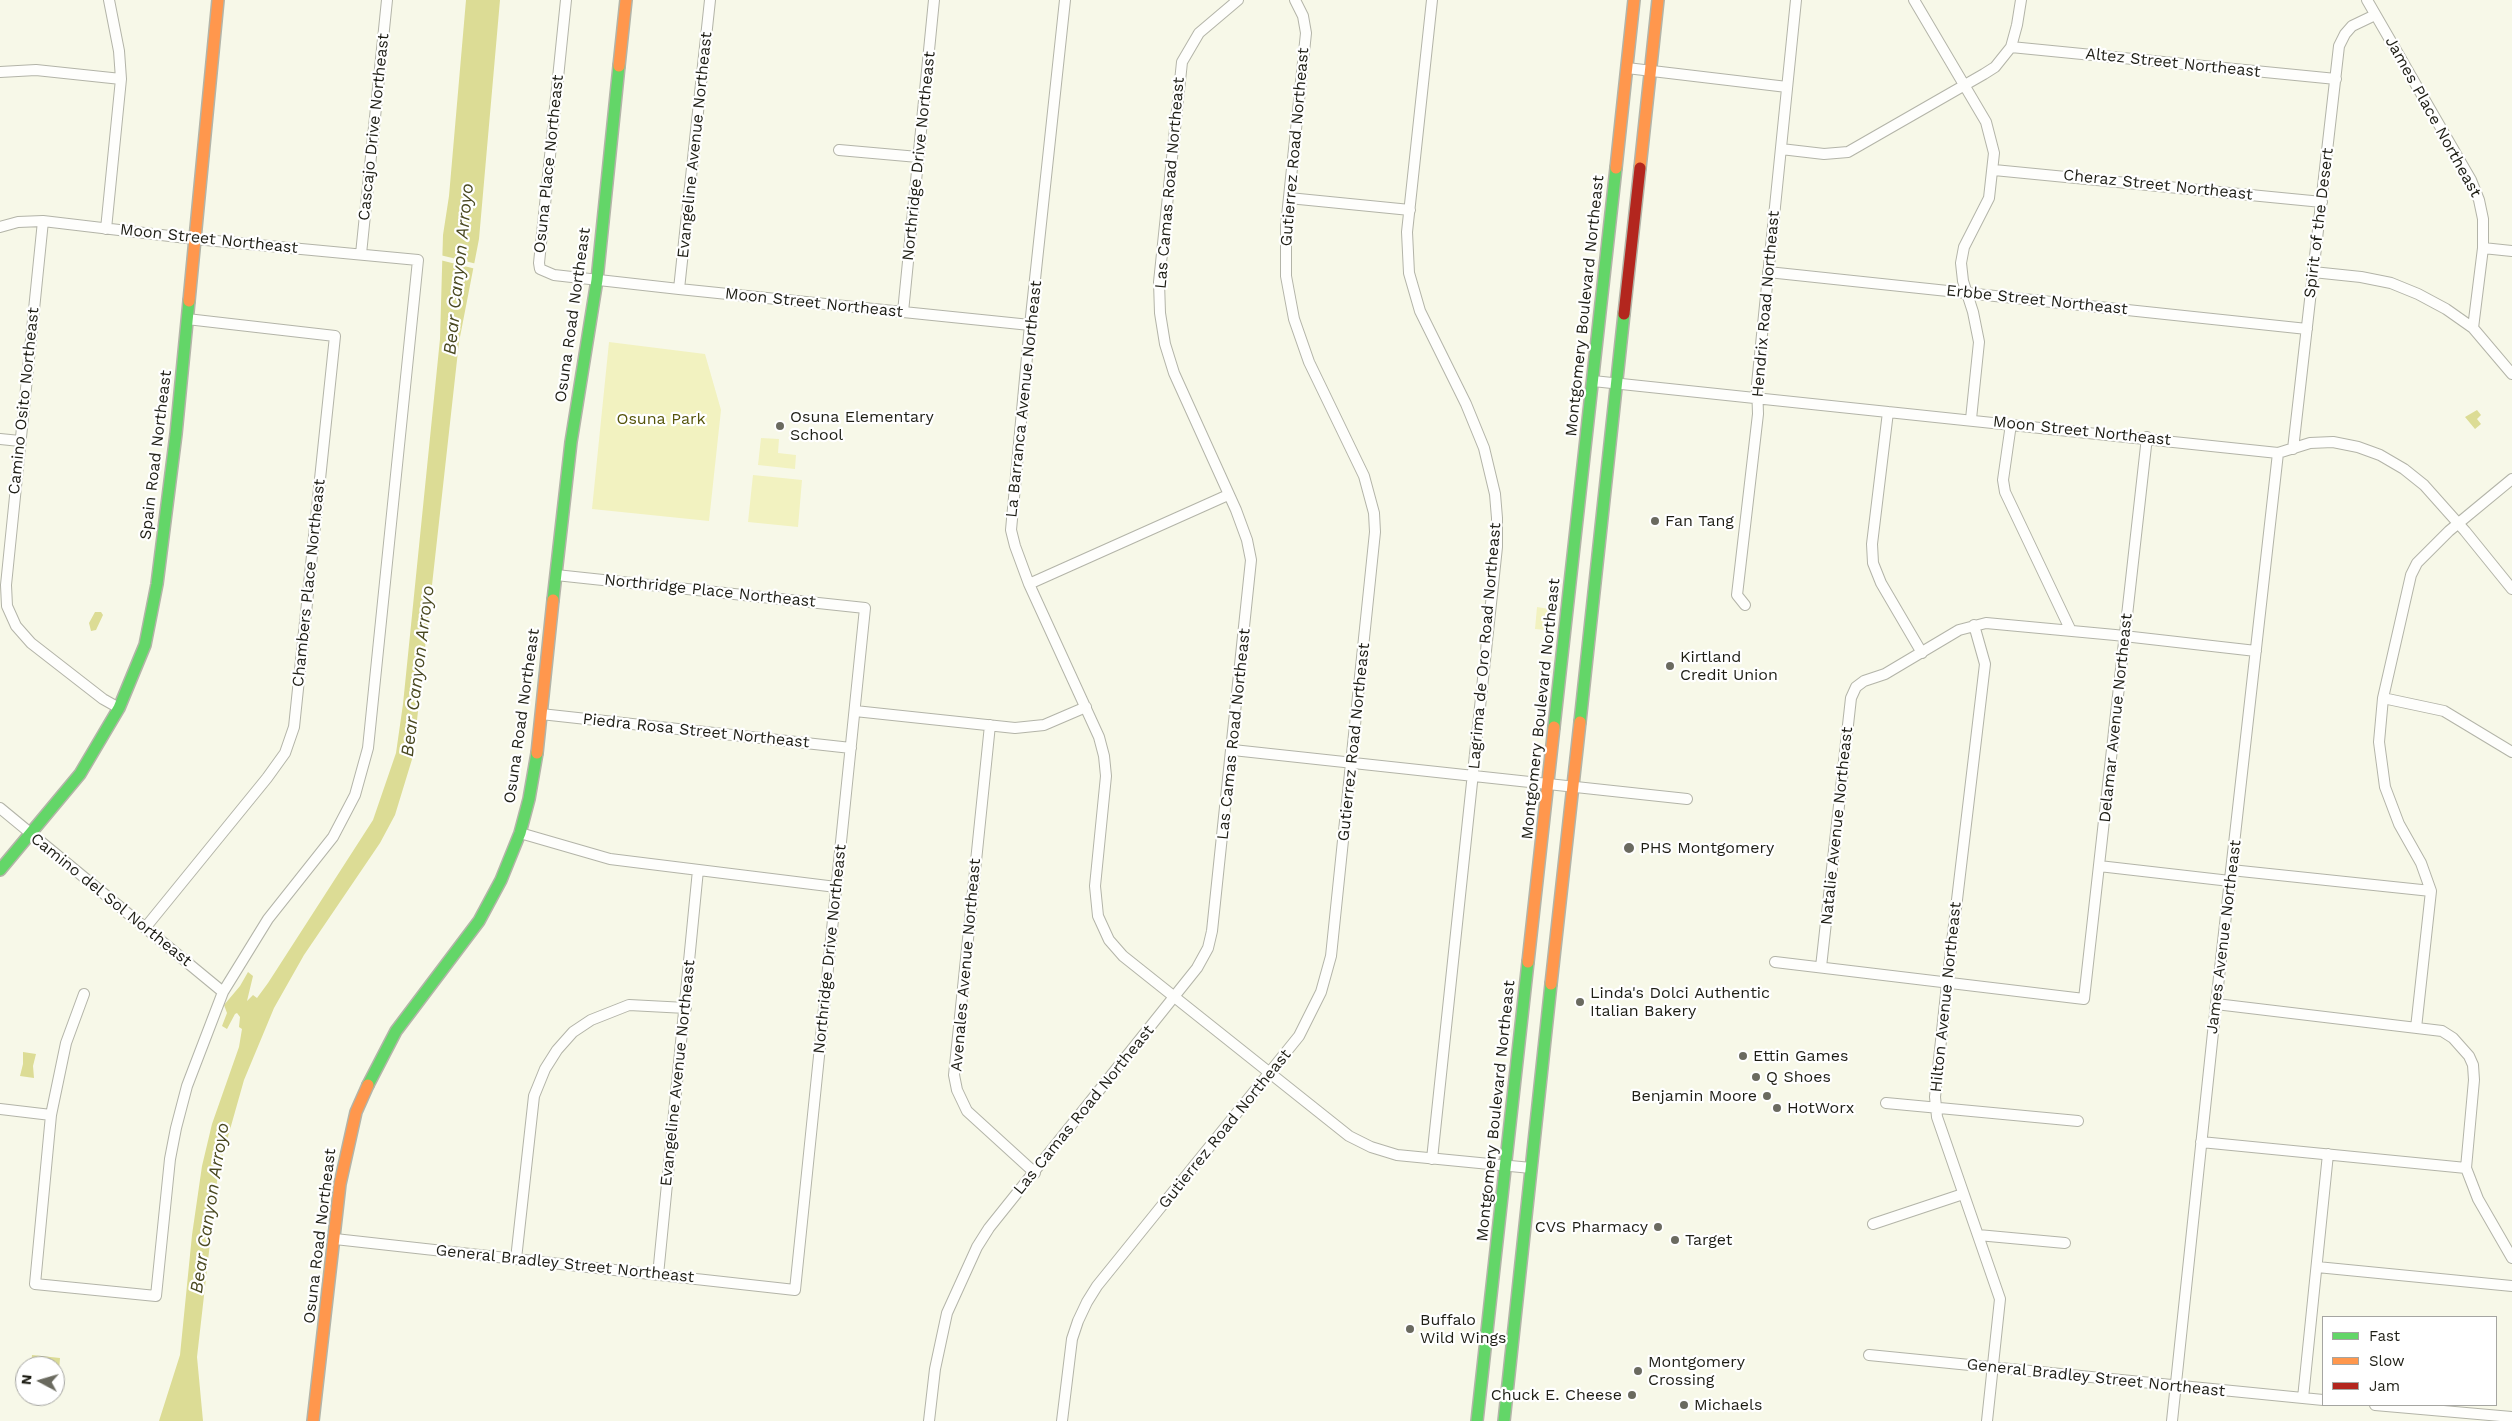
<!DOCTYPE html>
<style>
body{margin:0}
#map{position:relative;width:2512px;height:1421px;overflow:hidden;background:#f7f8e8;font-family:"Work Sans",sans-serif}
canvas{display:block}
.legend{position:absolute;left:2322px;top:1316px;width:175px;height:90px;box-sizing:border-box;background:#fff;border:1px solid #a5a5a1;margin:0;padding:6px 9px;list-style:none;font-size:15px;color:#1e1e15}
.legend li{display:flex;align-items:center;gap:10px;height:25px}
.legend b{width:25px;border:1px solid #a5a5a1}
.north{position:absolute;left:15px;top:1356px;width:50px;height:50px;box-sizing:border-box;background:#fff;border:1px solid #a5a5a1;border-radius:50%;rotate:276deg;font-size:14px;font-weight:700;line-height:20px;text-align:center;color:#1e1e15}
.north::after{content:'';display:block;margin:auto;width:18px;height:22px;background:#6a6a5f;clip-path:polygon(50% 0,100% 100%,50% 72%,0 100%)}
</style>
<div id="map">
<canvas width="2512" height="1421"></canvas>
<ul class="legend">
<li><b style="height:6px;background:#63d668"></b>Fast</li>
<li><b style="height:6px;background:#ff974d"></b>Slow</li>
<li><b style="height:6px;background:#b3261e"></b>Jam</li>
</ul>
<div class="north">N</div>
</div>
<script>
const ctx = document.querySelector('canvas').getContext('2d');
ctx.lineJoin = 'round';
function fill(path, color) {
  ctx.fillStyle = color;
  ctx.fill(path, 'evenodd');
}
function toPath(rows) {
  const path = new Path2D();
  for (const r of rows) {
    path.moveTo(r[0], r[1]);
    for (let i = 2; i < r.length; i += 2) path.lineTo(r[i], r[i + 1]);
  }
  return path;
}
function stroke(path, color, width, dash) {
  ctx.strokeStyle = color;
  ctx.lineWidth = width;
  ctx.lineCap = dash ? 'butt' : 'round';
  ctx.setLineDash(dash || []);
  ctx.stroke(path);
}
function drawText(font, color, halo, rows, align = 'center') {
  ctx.font = font + ' "Work Sans",sans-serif';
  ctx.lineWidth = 4.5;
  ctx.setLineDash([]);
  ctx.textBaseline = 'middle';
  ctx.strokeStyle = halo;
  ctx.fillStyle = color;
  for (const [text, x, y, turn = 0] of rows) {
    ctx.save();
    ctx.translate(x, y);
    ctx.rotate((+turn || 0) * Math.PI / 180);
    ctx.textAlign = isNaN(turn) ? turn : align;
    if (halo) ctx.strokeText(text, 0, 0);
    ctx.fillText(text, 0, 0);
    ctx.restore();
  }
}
fill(toPath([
 [609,342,705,354,721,410,709,521,592,509],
 [761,438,779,439,778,453,796,455,795,469,758,465],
 [753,475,802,480,798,527,748,522],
 [1537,607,1549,609,1546,630,1535,629]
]), '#f2f2c0');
fill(toPath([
 [466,0,500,0,479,239,459,342,413,756,395,815,380,843,304,955,274,1008,244,1080,218,1172,214,1208,197,1357,203,1421,159,1421,180,1355,192,1235,202,1166,212,1124,239,1047,242,1029,239,1027,240,1017,237,1013,235,1014,227,1029,222,1026,227,1013,224,1005,240,986,248,972,253,976,247,1001,253,995,257,998,268,983,373,820,396,753,403,704,440,339,443,235,449,196],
 [2477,410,2481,415,2477,419,2481,424,2475,429,2465,417],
 [95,612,101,612,103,615,96,630,91,631,89,623],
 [23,1052,36,1054,33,1066,34,1078,20,1076,23,1064],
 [32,1355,60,1358,59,1372,55,1371,55,1366,31,1366]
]), '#dcdc95');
fill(toPath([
 [440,255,477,264,476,269,440,260]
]), '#f7f8e8');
const street = toPath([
 [566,0,539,263,540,269,554,275,679,289,1030,325],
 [1065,0,1029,335,1011,530,1015,546,1029,584,1099,737,1104,756,1106,776,1095,886,1098,916,1109,940,1123,956,1349,1136,1371,1147,1397,1155,1531,1168],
 [1432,0,1407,232,1409,273,1420,311,1466,404,1484,448,1495,494,1497,518,1497,547,1432,1159],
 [1914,0,1986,122,1994,153,1989,198,1964,247,1961,263,1963,281,1973,312,1979,342,1971,419],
 [2367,0,2471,180,2479,200,2483,219,2483,248,2473,328],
 [2011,47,2336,79],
 [1627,68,1787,87],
 [0,72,36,70,121,79],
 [1781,149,1824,154,1848,152,1984,74,1995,67,2011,47,2017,25,2021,0],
 [839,150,918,157],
 [1994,170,2322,202],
 [1289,198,1410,210],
 [43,221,6,585,7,606,16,626,31,643,103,699,119,708],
 [0,227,18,222,43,221,195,239,418,260,368,748,355,795,333,837,268,919,223,992,187,1086,176,1128,170,1159,156,1296,35,1284,51,1115,66,1043,84,994],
 [106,229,121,79,119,51,109,0],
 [2483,248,2512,251],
 [361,254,387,0],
 [1768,272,2307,329],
 [2313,272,2361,277,2391,283,2418,294,2446,309,2473,328,2512,374],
 [679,289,710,0],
 [903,312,934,0],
 [1593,381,2278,453,2310,443,2333,442,2358,447,2380,455,2404,469,2424,485,2465,531,2512,589],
 [1888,412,1872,544,1873,563,1881,583,1922,653],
 [2011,424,2003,480,2005,492,2071,631],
 [0,439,20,441],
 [2293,449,2339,46,2345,34,2352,26,2375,15],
 [1029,584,1228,495],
 [1745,605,1737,595,1758,414,1757,384,1796,0],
 [1974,625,1985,664,1947,984,1935,1097,1937,1117,2000,1299,1987,1421],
 [2383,698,2444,711,2512,752],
 [855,711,1015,728,1044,725,1086,707],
 [541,714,851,748],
 [990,725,954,1075,957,1090,967,1111,1035,1173],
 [1233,750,1687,799],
 [0,808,223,992],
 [520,833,610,859,836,887],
 [2099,866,2230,881],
 [2231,870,2431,891],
 [145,928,267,778,285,753,294,727,335,336,187,319],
 [1775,962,2084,999,2147,437],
 [1821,967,1851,698,1856,687,1864,681,1885,674,1959,630,1986,623,2115,635,2256,651],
 [2216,1004,2442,1031,2453,1038,2469,1056,2473,1065,2474,1080,2466,1168,2478,1199,2512,1258],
 [2416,1028,2431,891,2421,863,2399,824,2385,787,2379,742,2383,698,2411,575,2417,563,2449,531,2512,479],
 [1886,1103,2078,1121],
 [0,1109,51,1115],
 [2201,1142,2466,1168],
 [1873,1224,1963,1194],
 [1978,1235,2065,1243],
 [335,1239,795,1290,865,608,556,575],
 [516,1259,534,1096,545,1069,557,1050,573,1032,591,1020,629,1005,686,1008],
 [2317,1267,2512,1286],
 [658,1275,698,870],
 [1869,1355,2323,1400],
 [2303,1398,2328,1154],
 [2375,1405,2512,1417],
 [929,1421,935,1369,947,1313,977,1247,989,1228,1197,968,1208,948,1212,931,1251,560,1247,540,1236,510,1174,373,1165,344,1160,313,1159,282,1182,62,1199,33,1238,0],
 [1062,1421,1072,1339,1078,1321,1087,1302,1097,1286,1299,1036,1321,992,1331,956,1375,532,1374,513,1364,476,1309,362,1294,319,1286,276,1286,226,1306,33,1303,16,1295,0],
 [2172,1421,2216,1004,2278,453]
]);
const fast = toPath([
 [553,600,571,442,597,280,619,66],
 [1580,722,1624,314],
 [1554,727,1616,168],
 [0,870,80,774,119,708,145,645,157,584,176,434,189,301],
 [368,1085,396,1031,479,921,501,880,520,833,529,799,537,753],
 [1477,1421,1528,962],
 [1504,1421,1551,984]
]);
const slow = toPath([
 [619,66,626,0],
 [1616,168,1634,0],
 [1640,168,1658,0],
 [189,301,218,0],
 [537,753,553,600],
 [1528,962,1554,727],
 [1551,984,1580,722],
 [313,1421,340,1184,356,1112,368,1085]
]);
const jam = toPath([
 [1624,314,1640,168]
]);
stroke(street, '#b3b4a8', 12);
stroke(fast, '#b3b4a8', 14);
stroke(slow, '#b3b4a8', 14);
stroke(jam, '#b3b4a8', 14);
stroke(street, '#fefefc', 10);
stroke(fast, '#63d668', 11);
stroke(slow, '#ff974d', 11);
stroke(jam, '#b3261e', 11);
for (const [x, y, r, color] of [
 [780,426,5,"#6a6a5f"],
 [1655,521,5,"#6a6a5f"],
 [1670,666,5,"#6a6a5f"],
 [1629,848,6,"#6a6a5f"],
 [1580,1002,5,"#6a6a5f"],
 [1743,1056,5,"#6a6a5f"],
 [1756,1077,5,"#6a6a5f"],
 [1767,1096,5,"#6a6a5f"],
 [1777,1108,5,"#6a6a5f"],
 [1658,1227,5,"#6a6a5f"],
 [1675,1240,5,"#6a6a5f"],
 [1410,1329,5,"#6a6a5f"],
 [1638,1371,5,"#6a6a5f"],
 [1632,1395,5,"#6a6a5f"],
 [1684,1405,5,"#6a6a5f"]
]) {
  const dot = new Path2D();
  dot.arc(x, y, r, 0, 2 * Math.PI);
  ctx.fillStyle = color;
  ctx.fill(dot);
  stroke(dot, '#fff', 2);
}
drawText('16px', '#1e1e15', '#fff', [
 ["Altez Street Northeast",2173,63,6],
 ["James Place Northeast",2433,117,61],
 ["Cascajo Drive Northeast",374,127,-84],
 ["Evangeline Avenue Northeast",695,145,-84],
 ["Gutierrez Road Northeast",1295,147,-85],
 ["Northridge Drive Northeast",919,156,-84],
 ["Osuna Place Northeast",549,164,-84],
 ["Las Camas Road Northeast",1170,183,-85],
 ["Cheraz Street Northeast",2158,185,6],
 ["Spirit of the Desert",2319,223,-83],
 ["Moon Street Northeast",209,239,6],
 ["Erbbe Street Northeast",2037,300,6],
 ["Moon Street Northeast",814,303,6],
 ["Hendrix Road Northeast",1766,304,-85],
 ["Montgomery Boulevard Northeast",1585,306,-84],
 ["Osuna Road Northeast",573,315,-82],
 ["La Barranca Avenue Northeast",1024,399,-84],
 ["Camino Osito Northeast",24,401,-84],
 ["Moon Street Northeast",2082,431,6],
 ["Spain Road Northeast",156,455,-83],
 ["Chambers Place Northeast",309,583,-84],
 ["Northridge Place Northeast",710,591,6],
 ["Lagrima de Oro Road Northeast",1485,646,-85],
 ["Montgomery Boulevard Northeast",1541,709,-84],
 ["Osuna Road Northeast",522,716,-82],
 ["Delamar Avenue Northeast",2116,718,-84],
 ["Piedra Rosa Street Northeast",696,731,6],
 ["Las Camas Road Northeast",1234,734,-84],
 ["Gutierrez Road Northeast",1354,742,-84],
 ["Natalie Avenue Northeast",1837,826,-84],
 ["Camino del Sol Northeast",111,900,39],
 ["James Avenue Northeast",2224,937,-83],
 ["Northridge Drive Northeast",830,949,-84],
 ["Avenales Avenue Northeast",966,965,-85],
 ["Hilton Avenue Northeast",1946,997,-84],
 ["Evangeline Avenue Northeast",678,1073,-84],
 ["Las Camas Road Northeast",1084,1110,-51],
 ["Montgomery Boulevard Northeast",1496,1111,-84],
 ["Gutierrez Road Northeast",1225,1129,-51],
 ["Osuna Road Northeast",320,1236,-83],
 ["General Bradley Street Northeast",565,1264,6],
 ["General Bradley Street Northeast",2096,1378,6]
]);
drawText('16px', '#1e1e15', '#fff', [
 ["Osuna Elementary",790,417],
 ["School",790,435],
 ["Fan Tang",1665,521],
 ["Kirtland",1680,657],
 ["Credit Union",1680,675],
 ["PHS Montgomery",1640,848],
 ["Linda's Dolci Authentic",1590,993],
 ["Italian Bakery",1590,1011],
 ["Ettin Games",1753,1056],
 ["Q Shoes",1766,1077],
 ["Benjamin Moore",1757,1096,"right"],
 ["HotWorx",1787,1108],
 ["CVS Pharmacy",1648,1227,"right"],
 ["Target",1685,1240],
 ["Buffalo",1420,1320],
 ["Wild Wings",1420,1338],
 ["Montgomery",1648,1362],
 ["Crossing",1648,1380],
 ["Chuck E. Cheese",1622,1395,"right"],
 ["Michaels",1694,1405]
], 'left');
drawText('16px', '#56550b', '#fff', [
 ["Osuna Park",661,419]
]);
drawText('italic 18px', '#4a4921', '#fff', [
 ["Bear Canyon Arroyo",459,269,-84],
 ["Bear Canyon Arroyo",418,671,-83],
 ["Bear Canyon Arroyo",210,1208,-81]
]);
</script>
